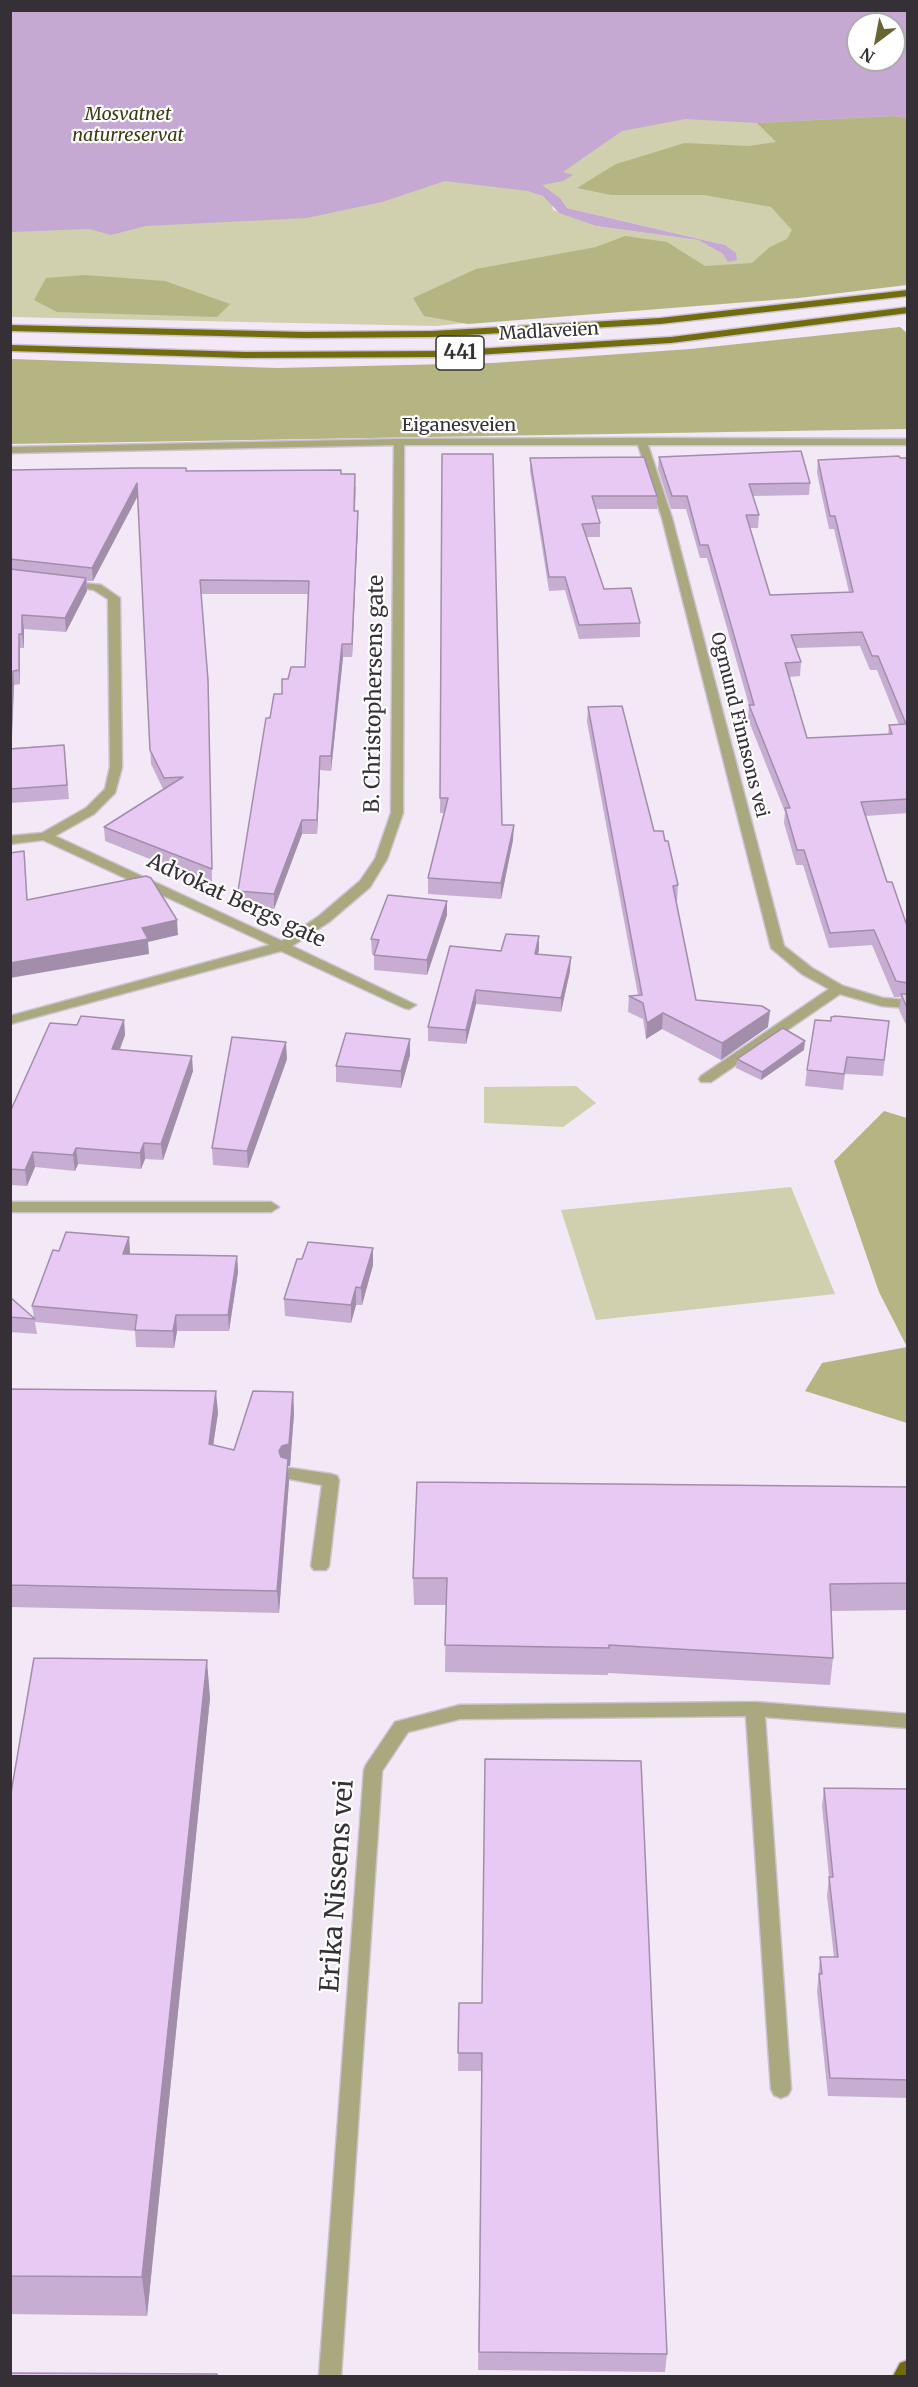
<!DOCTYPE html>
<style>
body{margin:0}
#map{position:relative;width:918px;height:2387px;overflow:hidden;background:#f2e8f6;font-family:Merriweather,serif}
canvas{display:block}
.frame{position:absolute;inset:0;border:12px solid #343035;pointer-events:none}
.north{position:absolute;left:846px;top:12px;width:60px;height:60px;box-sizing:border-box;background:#fff;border:2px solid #aeacae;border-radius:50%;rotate:212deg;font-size:16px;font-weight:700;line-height:24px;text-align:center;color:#343035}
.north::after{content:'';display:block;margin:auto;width:21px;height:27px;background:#676532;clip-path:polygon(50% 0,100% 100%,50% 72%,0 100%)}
</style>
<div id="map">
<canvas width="918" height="2387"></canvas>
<div class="frame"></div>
<div class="north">N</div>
</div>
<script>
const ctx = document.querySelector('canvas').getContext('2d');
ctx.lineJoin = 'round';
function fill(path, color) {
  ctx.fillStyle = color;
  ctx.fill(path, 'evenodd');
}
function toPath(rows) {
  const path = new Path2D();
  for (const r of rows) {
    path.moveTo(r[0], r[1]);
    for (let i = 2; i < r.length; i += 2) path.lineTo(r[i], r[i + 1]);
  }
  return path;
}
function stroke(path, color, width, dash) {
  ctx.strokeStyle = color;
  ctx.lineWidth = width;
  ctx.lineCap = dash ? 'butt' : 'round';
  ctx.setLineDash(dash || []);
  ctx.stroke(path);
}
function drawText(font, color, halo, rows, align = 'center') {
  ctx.font = font + ' Merriweather,serif';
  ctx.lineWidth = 4.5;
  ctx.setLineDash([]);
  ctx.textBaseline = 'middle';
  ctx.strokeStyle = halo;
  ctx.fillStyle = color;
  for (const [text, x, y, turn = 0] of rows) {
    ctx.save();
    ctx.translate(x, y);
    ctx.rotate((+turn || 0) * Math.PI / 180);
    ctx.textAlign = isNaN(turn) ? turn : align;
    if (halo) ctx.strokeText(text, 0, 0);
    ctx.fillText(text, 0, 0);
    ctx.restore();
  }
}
fill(toPath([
 [11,11,907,11,907,273,684,301,436,326,11,317],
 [858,24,894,24,894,60,858,60],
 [562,200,567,208,725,245,723,254,698,240,596,226,553,210,552,206],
 [576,1086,596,1103,563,1127,484,1123,484,1087],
 [791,1187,835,1294,596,1320,561,1210]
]), '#d0cfae');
fill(toPath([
 [893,116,907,118,907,285,799,298,468,324,424,316,413,298,476,269,596,247,625,236,667,242,705,266,752,263,770,247,787,239,792,230,771,207,704,195,611,195,577,188,616,164,685,143,749,146,776,142,757,123],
 [85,275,165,281,230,304,217,317,57,312,34,300,46,278],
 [900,327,907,333,907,429,11,444,11,359,277,368,493,363,690,349],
 [884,1111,907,1118,907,1423,805,1391,822,1363,907,1347,879,1292,834,1161]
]), '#b5b584');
fill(toPath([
 [11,10,907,11,907,118,893,116,757,123,685,119,622,131,563,172,573,175,563,181,542,185,561,199,567,208,725,245,736,253,737,260,728,262,723,254,698,240,596,226,559,213,543,196,528,191,445,181,382,202,307,218,146,226,111,235,89,229,11,232],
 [858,24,894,24,894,60,858,60]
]), '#c6a9d2');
const service = toPath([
 [290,1468,331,1474,337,1476,339,1480,329,1566,326,1570,314,1570,311,1566,322,1485,284,1478,282,1474,284,1470,290,1468]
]);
const minor = toPath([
 [642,438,908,439,908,445,648,445,672,518,784,946,812,968,843,986,883,998,908,1000,908,1008,882,1006,840,994,711,1082,701,1082,699,1079,701,1076,829,989,802,974,771,948,662,518,638,445,404,445,403,813,387,859,370,887,329,922,292,946,416,1005,409,1009,404,1008,281,951,10,1024,10,1016,270,945,43,840,10,844,10,836,42,833,86,808,105,789,110,767,108,599,94,590,65,585,65,581,101,585,120,598,122,767,115,793,94,814,55,836,282,941,319,916,360,881,375,859,391,813,394,445,10,453,10,447,399,439,642,438],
 [10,1202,271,1202,279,1207,271,1212,10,1212,10,1202],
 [755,1702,908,1714,908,1728,765,1717,791,2089,788,2095,781,2098,774,2095,771,2089,746,1716,460,1719,408,1732,382,1771,341,2376,319,2376,364,1770,366,1765,395,1722,460,1705,755,1702]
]);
const primary = toPath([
 [908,290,908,296,660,324,432,337,304,338,10,331,10,325,304,332,432,331,660,318,908,290],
 [908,307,908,313,671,343,443,357,246,358,10,351,10,345,246,352,443,351,671,337,908,307],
 [908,2360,908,2376,893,2376,900,2363,908,2360]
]);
stroke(service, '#ccc3cf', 3);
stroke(minor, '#ccc3cf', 3);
stroke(primary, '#ccc3cf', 3);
fill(service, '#a9a87f');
fill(minor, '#a9a87f');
fill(primary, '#716d0f');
fill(toPath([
 [442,454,502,825,513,840,501,899,428,894,428,878,444,813,440,813],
 [659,457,810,483,809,495,753,496,759,515,758,528,750,528,770,595,849,592,834,529,829,529,817,473,818,460,908,458,908,813,866,816,887,882,907,926,908,926,908,1029,899,1010,901,997,894,997,872,945,829,948,803,865,796,865,784,823,785,812,748,719,749,705,707,558,700,558,686,509,671,509,658,469],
 [860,646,870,670,877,670,899,725,889,725,888,735,807,738,789,677,800,676,801,662,796,648],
 [530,458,657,496,657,509,596,509,600,523,600,537,587,537,604,589,640,623,640,637,579,639,565,590,549,591,530,471],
 [10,470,186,471,341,474,356,487,355,511,358,524,352,657,343,657,331,771,320,770,317,834,302,834,274,909,238,905,238,891,270,718,282,694,288,679,305,667,308,594,201,594,208,694,212,884,105,841,104,827,163,789,151,764,138,496,93,581,87,581,87,591,66,632,24,629,24,648,20,648,20,684,14,685,11,748,64,745,69,799,11,803],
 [588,707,654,831,665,841,678,885,677,901,676,901,696,1000,768,1027,721,1060,662,1029,646,1039,643,1019,628,1012,629,996,638,995,587,722],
 [447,915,427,975,374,970,374,955,372,954,371,939],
 [539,950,538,954,570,971,561,1012,476,1004,466,1044,428,1041,428,1027,501,951],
 [124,1020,125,1035,120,1050,193,1071,163,1160,145,1159,141,1169,78,1164,75,1171,35,1167,27,1186,10,1185,10,1112,77,1025],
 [889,1021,883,1076,845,1074,843,1090,805,1086,807,1070],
 [804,1050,761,1080,736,1068,737,1059],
 [410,1055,401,1088,336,1082,336,1066],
 [287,1059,248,1168,213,1165,212,1148],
 [129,1237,130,1254,237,1256,238,1272,229,1331,177,1331,174,1348,136,1347,135,1331,35,1322,37,1334,10,1332,10,1297,34,1318,32,1306,59,1251],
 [373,1265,362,1305,356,1305,351,1323,285,1316,284,1299],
 [10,1389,218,1413,213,1445,234,1450,293,1392,294,1413,290,1466,288,1466,289,1481,279,1613,10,1607],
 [908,1487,908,1610,831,1611,833,1658,830,1685,608,1673,608,1675,445,1672,446,1605,414,1605,413,1578],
 [210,1698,147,2316,10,2314,10,1799],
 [824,1788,908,1789,908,2098,828,2096,817,1992,820,1957,834,1957,827,1896,829,1877,822,1806],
 [459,2003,667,2354,665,2372,478,2370,482,2071,458,2071]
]), '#c8add2');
fill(toPath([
 [137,483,138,495,93,581,92,568],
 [358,511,358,524,352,657,352,644],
 [86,578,87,591,66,632,65,618],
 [22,615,24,629,24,648,22,634],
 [19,634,20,648,20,684,19,670],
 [342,644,343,657,331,771,331,756],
 [13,671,14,685,11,763,10,723],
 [208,680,208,694,212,884,212,869],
 [320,756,320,770,317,834,317,820],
 [302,820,302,834,274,909,274,894],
 [514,825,513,840,501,899,501,883],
 [447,901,447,915,427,975,427,960],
 [177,920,178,935,148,942,149,954,10,978,10,963,142,928],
 [539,936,539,950,534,968,535,954],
 [571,957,570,971,561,1012,561,998],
 [476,990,476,1004,466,1044,466,1030],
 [770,1011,768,1027,721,1060,722,1043],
 [663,1013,662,1029,646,1039,647,1023],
 [124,1020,125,1035,113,1065,112,1049],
 [410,1039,410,1055,401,1088,401,1071],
 [805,1041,804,1050,761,1080,762,1072],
 [286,1042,287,1059,248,1168,247,1151],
 [192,1056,193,1071,163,1160,161,1144],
 [144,1143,145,1159,141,1169,140,1153],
 [76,1148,78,1164,75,1171,73,1155],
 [33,1152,35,1167,27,1186,25,1170],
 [129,1237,130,1253,124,1270,123,1254],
 [373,1248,373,1265,362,1305,361,1288],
 [237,1256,238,1272,229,1331,228,1315],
 [356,1287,356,1305,351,1323,351,1305],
 [176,1315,177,1331,174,1348,173,1331],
 [216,1391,218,1413,210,1466,209,1444],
 [293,1392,294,1413,290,1466,288,1466,289,1481,279,1613,277,1591,283,1468,279,1451],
 [207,1660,210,1698,147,2316,142,2277]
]), '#a28dab');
const building = toPath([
 [801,451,810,483,749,484,759,515,746,515,770,595,853,592,835,516,830,516,818,460,899,456,900,458,908,458,908,799,861,802,887,882,892,882,907,926,908,926,908,983,896,981,874,930,830,933,804,850,797,850,785,808,790,808,749,705,754,705,708,545,700,545,687,496,672,496,659,457,801,451],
 [862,632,872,656,878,656,906,724,889,725,892,734,807,738,785,663,801,662,791,635,862,632],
 [442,454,493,454,502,825,514,825,501,883,428,878,448,798,440,798,442,454],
 [644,457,657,496,592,496,600,523,582,524,604,589,631,588,640,623,579,625,565,577,549,577,530,458,644,457],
 [136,468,186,468,186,471,341,470,341,474,355,474,354,511,358,511,352,644,342,644,331,756,320,756,317,820,302,820,274,894,238,891,266,718,270,718,274,694,282,694,282,679,288,679,291,667,305,667,309,581,200,580,208,680,212,869,104,827,183,777,164,778,150,750,137,483,92,568,10,559,10,470,136,468],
 [10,569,86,578,65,618,22,615,22,634,19,634,19,670,13,671,10,723,10,569],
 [622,706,654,831,663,831,665,841,668,841,678,885,673,886,696,1000,762,1006,770,1011,722,1043,663,1013,647,1023,643,1003,629,996,642,995,588,707,622,706],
 [64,745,67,785,10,789,10,749,64,745],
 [24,851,27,900,146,876,151,878,177,920,142,928,148,939,10,963,10,853,24,851],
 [388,895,447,901,427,960,374,955,379,940,371,939,388,895],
 [506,934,539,936,535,954,571,957,561,998,476,990,466,1030,428,1027,450,946,501,951,506,934],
 [901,994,908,994,908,1010,901,994],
 [81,1016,124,1020,112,1049,192,1056,161,1144,144,1143,140,1153,76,1148,73,1155,33,1152,25,1170,10,1169,10,1112,50,1023,77,1025,81,1016],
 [836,1016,889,1021,884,1060,847,1057,844,1074,807,1070,815,1020,831,1021,831,1017,836,1016],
 [783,1028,805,1041,762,1072,737,1059,783,1028],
 [346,1033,410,1039,401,1071,336,1066,346,1033],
 [232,1037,286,1042,247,1151,212,1148,232,1037],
 [66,1232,129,1237,123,1254,237,1256,228,1315,176,1315,173,1331,135,1330,137,1315,32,1306,53,1250,59,1251,66,1232],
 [308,1242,373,1248,361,1288,356,1287,351,1305,284,1299,297,1259,302,1259,308,1242],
 [10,1297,35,1319,10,1317,10,1297],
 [10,1389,216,1391,209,1444,234,1450,253,1391,293,1392,289,1444,282,1446,279,1451,281,1457,288,1459,277,1591,10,1585,10,1389],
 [417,1482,908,1487,908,1583,830,1584,833,1658,609,1645,609,1648,445,1645,447,1578,413,1578,417,1482],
 [34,1658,207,1660,142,2277,10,2276,10,1799,34,1658],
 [485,1759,641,1761,667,2354,479,2352,482,2053,458,2053,459,2003,482,2003,485,1759],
 [824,1788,908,1789,908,2080,830,2078,819,1974,822,1974,820,1957,838,1957,829,1877,833,1877,824,1788],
 [10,2373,217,2374,217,2376,10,2376,10,2373]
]);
fill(building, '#e8c9f4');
stroke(building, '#a28dab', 1.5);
drawText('italic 18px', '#3c3a13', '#fff', [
 ["Mosvatnet",128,115],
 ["naturreservat",128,136]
]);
drawText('18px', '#343035', '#fff', [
 ["Madlaveien",549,332,-3],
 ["Eiganesveien",459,426],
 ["Ogmund Finnsons vei",739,725,76]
]);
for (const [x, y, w] of [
 [460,353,48]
]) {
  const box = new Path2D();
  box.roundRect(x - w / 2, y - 17, w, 34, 4.5);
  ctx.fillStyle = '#fff';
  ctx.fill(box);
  stroke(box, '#343035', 1.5);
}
drawText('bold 20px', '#343035', null, [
 ["441",460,353]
]);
drawText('21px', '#343035', '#fff', [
 ["B. Christophersens gate",375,694,-89],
 ["Advokat Bergs gate",236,901,25]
]);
drawText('26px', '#343035', '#fff', [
 ["Erika Nissens vei",338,1886,-86]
]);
</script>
